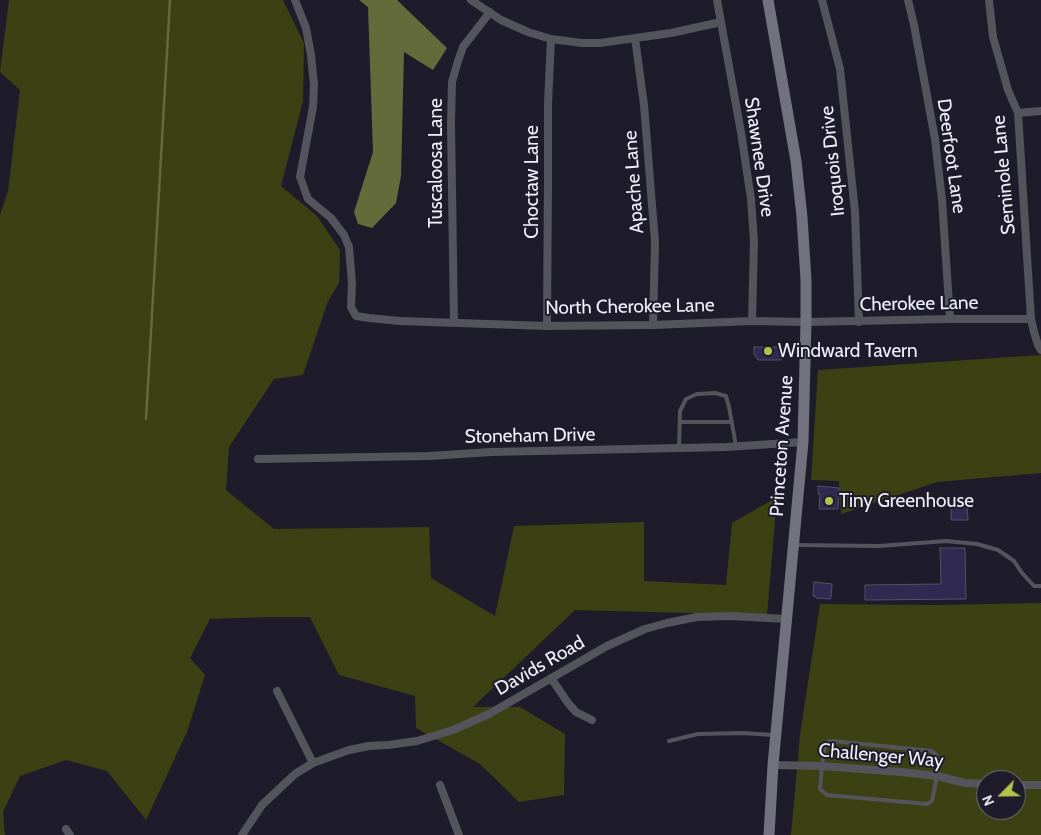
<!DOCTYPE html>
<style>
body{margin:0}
#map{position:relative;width:1041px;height:835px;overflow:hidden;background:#1e1c2b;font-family:Cabin,sans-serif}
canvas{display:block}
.north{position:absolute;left:976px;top:770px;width:50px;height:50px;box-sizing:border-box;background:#1e1c2b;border:1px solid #72717e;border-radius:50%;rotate:247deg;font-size:14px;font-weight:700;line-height:20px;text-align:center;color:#f0f0fa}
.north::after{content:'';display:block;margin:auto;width:18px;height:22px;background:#b3c24b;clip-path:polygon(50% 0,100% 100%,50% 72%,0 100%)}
</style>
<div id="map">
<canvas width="1041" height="835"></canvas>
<div class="north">N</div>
</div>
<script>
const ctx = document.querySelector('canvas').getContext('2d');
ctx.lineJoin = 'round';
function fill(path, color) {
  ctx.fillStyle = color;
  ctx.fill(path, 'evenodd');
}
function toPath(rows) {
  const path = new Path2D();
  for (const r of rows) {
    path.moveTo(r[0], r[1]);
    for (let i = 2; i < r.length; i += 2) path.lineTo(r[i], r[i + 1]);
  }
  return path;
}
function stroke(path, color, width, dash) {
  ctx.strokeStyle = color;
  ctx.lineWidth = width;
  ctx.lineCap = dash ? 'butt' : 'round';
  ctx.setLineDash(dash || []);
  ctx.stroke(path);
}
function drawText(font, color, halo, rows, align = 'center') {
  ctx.font = font + ' Cabin,sans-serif';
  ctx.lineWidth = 4;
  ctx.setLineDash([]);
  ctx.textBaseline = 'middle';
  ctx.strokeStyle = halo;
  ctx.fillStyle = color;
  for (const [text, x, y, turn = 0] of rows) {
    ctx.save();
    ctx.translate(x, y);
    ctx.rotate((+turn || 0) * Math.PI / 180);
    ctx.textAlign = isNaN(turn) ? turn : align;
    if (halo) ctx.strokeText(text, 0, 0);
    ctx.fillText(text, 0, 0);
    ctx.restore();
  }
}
fill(toPath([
 [9,0,283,0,304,43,303,101,281,186,317,216,340,250,339,283,328,301,303,375,274,379,229,447,226,490,274,529,429,527,431,578,495,616,514,526,644,522,644,581,726,585,732,523,777,497,767,615,575,610,473,707,520,707,565,734,564,795,519,802,480,764,416,728,415,696,339,675,310,617,270,617,210,619,190,658,205,675,187,732,146,820,107,771,66,760,20,776,3,812,5,835,0,835,0,215,8,191,20,90,0,72],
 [1041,355,1041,473,937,482,841,514,839,481,811,480,818,370],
 [1041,603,1041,835,791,835,800,735,820,604,936,605],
 [986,780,1016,780,1016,810,986,810]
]), '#3b4112');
fill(toPath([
 [359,0,397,0,447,48,433,70,404,52,401,176,396,203,372,228,358,224,354,212,373,152,368,7]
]), '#636b3a');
stroke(toPath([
 [146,419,170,0]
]), '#636b3a', 2.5);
const building = toPath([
 [754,347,781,347,781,360,758,360,754,354,754,347],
 [818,486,839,488,838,509,819,509,820,494,818,494,818,486],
 [959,504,967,504,968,520,951,520,951,508,959,508,959,504],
 [940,548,965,548,966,599,865,600,865,585,941,584,940,548],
 [814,582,832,584,831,598,830,598,830,599,816,598,816,597,813,596,814,582]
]);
fill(building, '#302952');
stroke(building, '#535163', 1);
stroke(toPath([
 [680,422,732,422],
 [679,448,680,411,686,399,697,394,715,393,726,396,729,407,736,446],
 [796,545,879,546,946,541,977,544,998,550,1014,561,1022,573,1034,586,1041,586],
 [669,741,698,734,742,733,774,735],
 [833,741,932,751,936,755,938,760,937,776,932,801,927,804,827,795,820,789,822,766,825,745,827,742,833,741]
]), '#54545c', 4);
stroke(toPath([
 [295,0,306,28,311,55,314,85,313,107,300,177,308,199,331,218,344,235,349,247,352,283,351,307,356,316,369,318,400,321,547,326,653,325,752,321,806,322,950,319,1031,319],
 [471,0,501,20,528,32,551,39,582,43,600,43,671,33,721,22],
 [717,0,741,132,751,199,754,241,752,321],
 [822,0,840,69,855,212,859,322],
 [908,0,914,25,935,139,942,200,950,319],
 [989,0,993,37,1008,90,1018,113,1031,319,1034,332,1038,345,1041,350],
 [635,38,644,105,655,242,653,325],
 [1018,113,1041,111],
 [454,323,451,124,452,82,458,61,463,47,490,12],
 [547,326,548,180,548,104,551,39],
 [258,459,429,456,491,452,726,447,803,442],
 [551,678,568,703,576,712,592,720],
 [277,691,313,763],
 [773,765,822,766,901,772,937,776,965,783,986,784],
 [440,785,459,835],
 [1016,785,1041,785],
 [66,829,70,835],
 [242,835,262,805,295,774,313,763,349,750,369,746,388,745,417,741,453,730,489,714,607,646,645,629,667,623,697,617,730,616,787,619]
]), '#54545c', 8);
stroke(toPath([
 [768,0,796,161,802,217,806,280,806,322,803,442,773,765,769,835]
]), '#72717e', 11);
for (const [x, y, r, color] of [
 [768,351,5,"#b3c24b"],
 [829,501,5,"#b3c24b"]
]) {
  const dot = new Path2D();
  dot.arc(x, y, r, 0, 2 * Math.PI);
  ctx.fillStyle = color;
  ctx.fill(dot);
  stroke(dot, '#1e1c2b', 2);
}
drawText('19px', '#f0f0fa', '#1e1c2b', [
 ["Deerfoot Lane",951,156,82],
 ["Shawnee Drive",759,157,82],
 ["Iroquois Drive",833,161,-96],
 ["Tuscaloosa Lane",436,163,-90],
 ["Seminole Lane",1004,175,-95],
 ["Choctaw Lane",532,182,-90],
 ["Apache Lane",634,182,-94],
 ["Cherokee Lane",919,304,-1],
 ["North Cherokee Lane",630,307,-1],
 ["Stoneham Drive",530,436,-1],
 ["Princeton Avenue",782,446,-86],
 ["Davids Road",540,666,-30],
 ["Challenger Way",881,756,5]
]);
drawText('19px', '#f0f0fa', '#1e1c2b', [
 ["Windward Tavern",778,351],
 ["Tiny Greenhouse",839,501]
], 'left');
</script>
